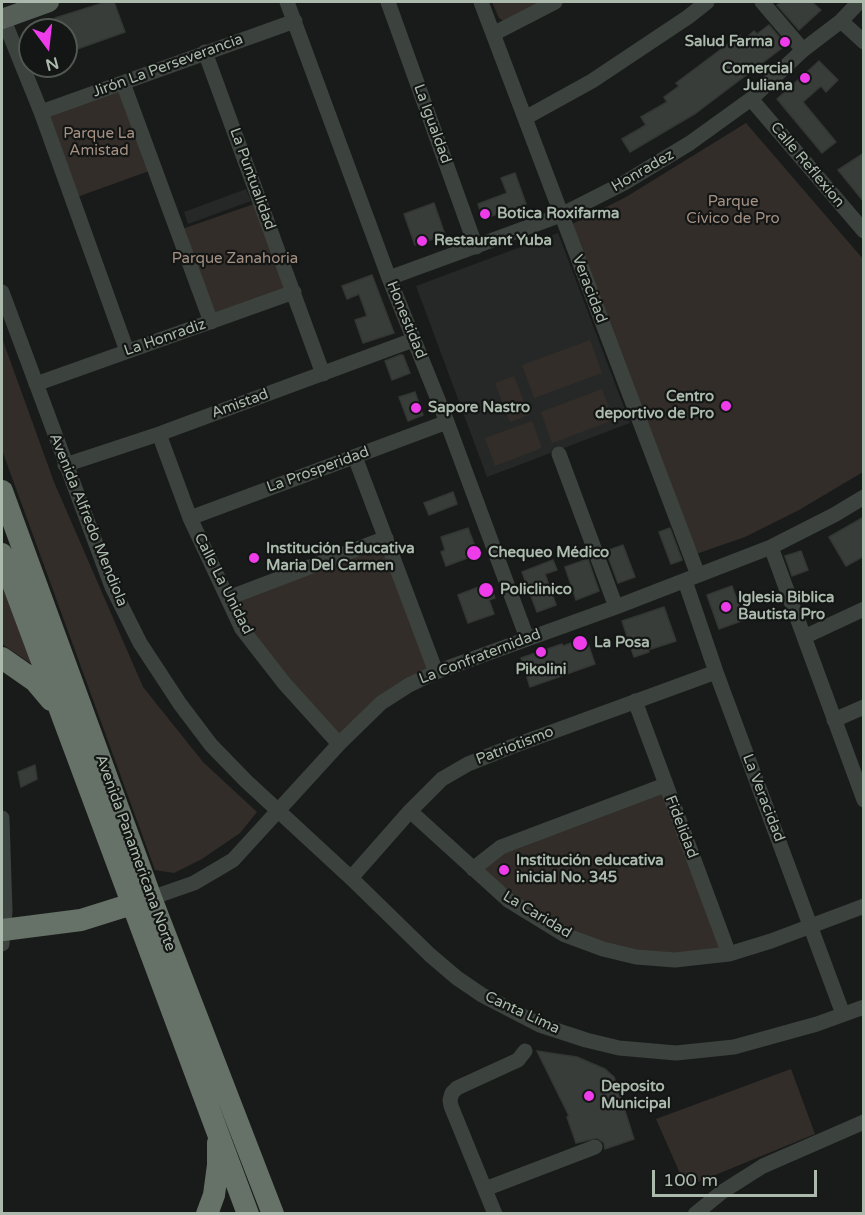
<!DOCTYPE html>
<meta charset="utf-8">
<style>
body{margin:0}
#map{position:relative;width:865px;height:1215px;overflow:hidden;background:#191b1a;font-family:"Varela Round",sans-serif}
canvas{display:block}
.frame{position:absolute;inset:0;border:3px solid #abbaac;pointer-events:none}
.north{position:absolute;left:18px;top:18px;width:60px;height:60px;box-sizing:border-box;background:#141615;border:2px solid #505851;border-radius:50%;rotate:165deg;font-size:16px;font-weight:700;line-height:24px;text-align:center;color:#abbaac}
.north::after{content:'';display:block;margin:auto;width:21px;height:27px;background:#ef3ceb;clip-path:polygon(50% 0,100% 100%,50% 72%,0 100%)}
.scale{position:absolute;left:652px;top:1170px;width:165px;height:27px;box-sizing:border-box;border:3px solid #abbaac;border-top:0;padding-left:8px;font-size:18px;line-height:21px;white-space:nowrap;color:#abbaac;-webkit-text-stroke:4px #141615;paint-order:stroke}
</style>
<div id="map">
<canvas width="865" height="1215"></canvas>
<div class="frame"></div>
<div class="north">N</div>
<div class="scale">100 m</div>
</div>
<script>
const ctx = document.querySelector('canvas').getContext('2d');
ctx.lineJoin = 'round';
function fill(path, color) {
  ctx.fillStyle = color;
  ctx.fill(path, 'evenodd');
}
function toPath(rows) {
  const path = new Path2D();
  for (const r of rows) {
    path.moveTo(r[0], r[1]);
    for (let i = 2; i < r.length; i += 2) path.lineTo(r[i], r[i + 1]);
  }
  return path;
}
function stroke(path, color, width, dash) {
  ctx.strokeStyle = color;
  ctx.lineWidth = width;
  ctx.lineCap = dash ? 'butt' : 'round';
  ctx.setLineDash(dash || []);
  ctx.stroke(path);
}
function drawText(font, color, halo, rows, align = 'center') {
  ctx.font = font + ' "Varela Round",sans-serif';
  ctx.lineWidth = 4.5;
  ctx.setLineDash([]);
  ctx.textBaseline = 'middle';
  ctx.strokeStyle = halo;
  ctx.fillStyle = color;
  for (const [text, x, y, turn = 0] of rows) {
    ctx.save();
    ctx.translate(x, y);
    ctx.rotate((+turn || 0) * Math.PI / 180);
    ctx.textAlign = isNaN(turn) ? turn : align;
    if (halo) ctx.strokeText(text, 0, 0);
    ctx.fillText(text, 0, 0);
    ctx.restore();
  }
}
fill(toPath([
 [246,189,251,201,188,224,184,212],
 [558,233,630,423,487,477,416,286]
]), '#252826');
fill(toPath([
 [492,2,552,2,505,22,499,18],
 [121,88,152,170,77,197,46,114],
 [746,123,863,259,863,472,799,510,745,537,696,554,564,228,626,197],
 [257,203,289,289,214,317,182,229],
 [2,338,54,482,143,687,203,762,257,812,240,833,202,859,174,873,155,870,2,450],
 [590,340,602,373,534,398,522,365],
 [514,376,529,415,510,422,495,383],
 [602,389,614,420,552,443,541,412],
 [532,421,542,448,495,466,485,438],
 [382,546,429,669,338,736,289,681,251,629,233,601],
 [2,584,33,665,2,644],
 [662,791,721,949,676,954,638,952,573,933,513,897,482,869,504,850],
 [791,1069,815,1134,686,1187,656,1119]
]), '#332d29');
const building = toPath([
 [106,2,114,2,125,32,66,53,66,30,59,30,55,18,106,2],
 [781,2,812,2,821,10,799,30,777,5,781,2],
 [769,25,786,45,696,113,630,152,622,139,646,125,641,117,667,102,664,97,679,86,676,83,740,35,744,40,754,31,757,34,769,25],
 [819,61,838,80,826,92,821,86,803,102,836,142,822,153,777,99,819,61],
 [864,153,864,202,838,170,864,153],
 [515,173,526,204,483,219,478,204,507,193,501,178,515,173],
 [434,203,445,235,415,245,404,214,434,203],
 [372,275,394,333,363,343,355,320,367,316,359,294,347,299,342,286,372,275],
 [400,355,403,355,410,373,392,380,385,361,400,355],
 [415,392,423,415,408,421,399,397,415,392],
 [453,492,457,504,429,515,424,503,453,492],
 [864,517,864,556,846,566,829,537,864,517],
 [468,528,478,554,446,566,441,552,445,550,441,537,468,528],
 [670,528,682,560,671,564,659,532,670,528],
 [623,545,635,577,618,583,606,551,623,545],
 [801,551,808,570,792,576,785,556,801,551],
 [588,559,599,591,576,600,565,567,588,559],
 [553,560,557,570,545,574,556,605,537,612,522,572,553,560],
 [489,583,495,598,489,600,494,614,468,623,458,595,489,583],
 [732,586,744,620,719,629,707,595,732,586],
 [664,607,676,641,648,650,649,652,634,657,622,621,664,607],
 [586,638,595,664,530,687,521,658,562,644,563,646,586,638],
 [35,765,37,779,21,787,18,772,35,765],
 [537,1051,577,1057,605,1069,614,1077,634,1139,605,1149,604,1143,597,1138,576,1143,567,1117,569,1116,537,1051]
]);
fill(building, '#393d3a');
stroke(building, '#333734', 1.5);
stroke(toPath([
 [287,2,389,278,447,422,527,638],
 [388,2,476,247],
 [481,2,698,575],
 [762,2,803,50],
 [3,18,41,112,127,351],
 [841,21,864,42],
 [493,34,555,2],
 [205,52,323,374],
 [123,83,211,322],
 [751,99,864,231],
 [41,112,295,21],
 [525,118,592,81,688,17,707,2],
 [389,278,561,215,624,183,690,143,751,99,803,50,841,21,859,2],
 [2,292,112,587,140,643,180,704,211,745,246,781,351,878,430,955,457,978,482,995,540,1025,586,1040,619,1048,676,1053,734,1047,817,1024,864,1007],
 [36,384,294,292],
 [159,434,190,518,242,629,284,683,339,744],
 [559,454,616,607],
 [355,457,436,672],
 [65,465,159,434,413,340],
 [190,518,447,422],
 [771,547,864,800],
 [685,581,716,672,843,1014],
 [228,598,386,538],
 [804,637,864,609],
 [635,701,729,954],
 [834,720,864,707],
 [410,811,508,900,565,935,603,949,636,957,675,960,729,954,771,941,864,906],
 [2,818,5,911,2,944],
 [473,869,501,847,665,785],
 [351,878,410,811,442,779,468,764,508,748,716,672],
 [151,898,194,883,233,860,339,744,381,703,409,685,436,672,616,607,771,547,834,515,864,497],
 [485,1189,595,1147],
 [495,1214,451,1106,450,1100,452,1093,457,1088,518,1060,525,1051],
 [695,1214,722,1192,763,1166,864,1122]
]), '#3c423d', 15);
stroke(toPath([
 [2,19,49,2]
]), '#565f57', 20);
stroke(toPath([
 [2,491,151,898,273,1214],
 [2,554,248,1214],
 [2,658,35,681,51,700],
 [3,930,81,920,132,904],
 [207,1214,214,1195,218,1165,218,1143]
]), '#667167', 22);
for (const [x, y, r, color] of [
 [785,42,6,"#ef3ceb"],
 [805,78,6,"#ef3ceb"],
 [485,214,6,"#ef3ceb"],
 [422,241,6,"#ef3ceb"],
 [726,406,6,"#ef3ceb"],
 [416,408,6,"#ef3ceb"],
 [474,553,8,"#ef3ceb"],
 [254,558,6,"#ef3ceb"],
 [486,590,8,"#ef3ceb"],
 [726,607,6,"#ef3ceb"],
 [580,643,8,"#ef3ceb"],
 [541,652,6,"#ef3ceb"],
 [504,870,6,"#ef3ceb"],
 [589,1096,6,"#ef3ceb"]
]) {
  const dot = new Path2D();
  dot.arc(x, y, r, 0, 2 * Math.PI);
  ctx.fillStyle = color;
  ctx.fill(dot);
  stroke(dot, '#141615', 2);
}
drawText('bold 15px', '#abbaac', '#141615', [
 ["Salud Farma",773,42,"right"],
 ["Comercial",793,69,"right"],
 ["Juliana",793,86,"right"],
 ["Botica Roxifarma",497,214],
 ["Restaurant Yuba",434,241],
 ["Centro",714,397,"right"],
 ["deportivo de Pro",714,414,"right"],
 ["Sapore Nastro",428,408],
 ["Institución Educativa",266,549],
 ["Maria Del Carmen",266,566],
 ["Chequeo Médico",488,553],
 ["Policlinico",500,590],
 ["Iglesia Biblica",738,598],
 ["Bautista Pro",738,615],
 ["La Posa",594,643],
 ["Pikolini",541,670,"center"],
 ["Institución educativa",516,861],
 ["inicial No. 345",516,878],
 ["Deposito",601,1087],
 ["Municipal",601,1104]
], 'left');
drawText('15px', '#abbaac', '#141615', [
 ["Jirón La Perseverancia",168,66,-20],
 ["La Igualdad",432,124,70],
 ["Calle Reflexion",807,165,50],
 ["Honradez",643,171,-30],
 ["La Puntualidad",252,179,70],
 ["Veracidad",589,289,69],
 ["Honestidad",406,320,68],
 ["La Honradiz",165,338,-19],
 ["Amistad",240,404,-20],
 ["La Prosperidad",318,470,-20],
 ["Avenida Alfredo Mendiola",88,520,68],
 ["Calle La Unidad",223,584,63],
 ["La Confraternidad",480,657,-21],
 ["Patriotismo",515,746,-21],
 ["La Veracidad",763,798,69],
 ["Fidelidad",681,827,69],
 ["Avenida Panamericana Norte",135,853,70],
 ["La Caridad",537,915,31],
 ["Canta Lima",522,1013,25]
]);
drawText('15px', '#a59183', '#141615', [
 ["Parque La",99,134],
 ["Amistad",99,151],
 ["Parque",733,202],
 ["Cívico de Pro",733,219],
 ["Parque Zanahoria",235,259]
]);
</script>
